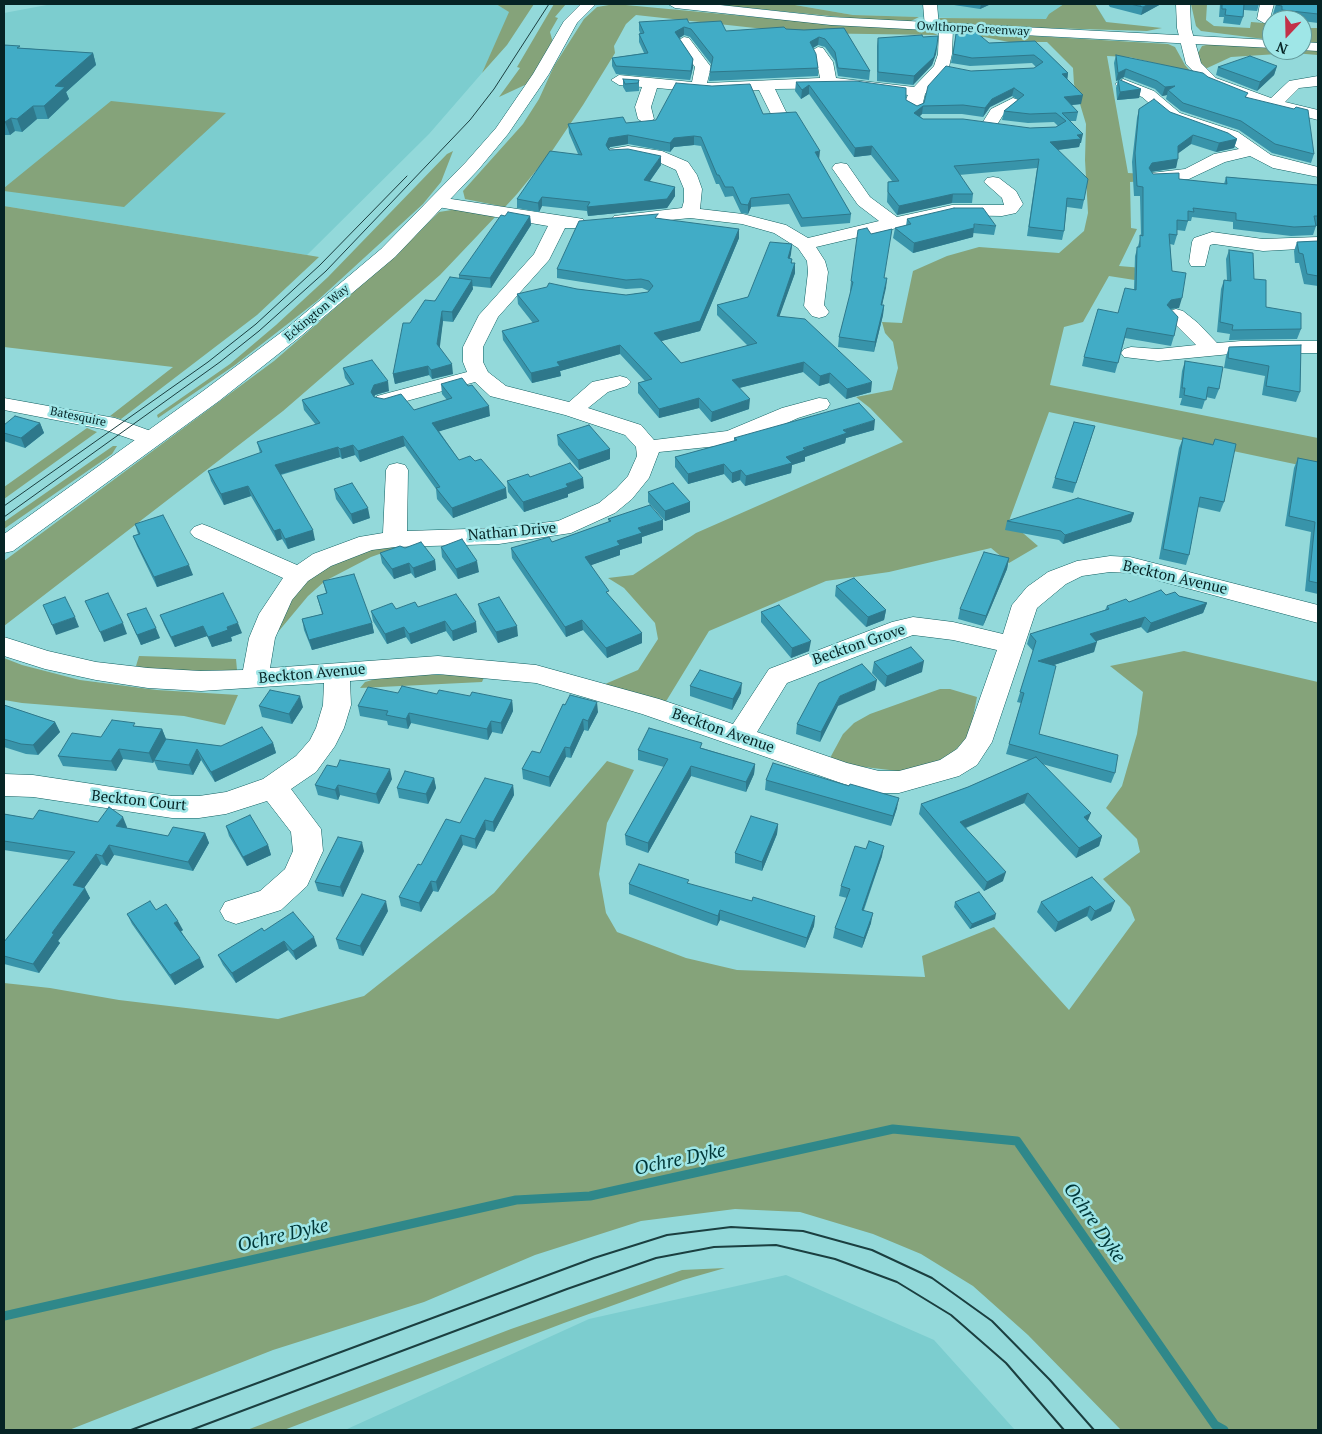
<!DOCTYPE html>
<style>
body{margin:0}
#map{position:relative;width:1322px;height:1434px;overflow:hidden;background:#93d9da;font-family:"PT Serif",serif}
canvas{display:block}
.frame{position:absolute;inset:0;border:5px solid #062425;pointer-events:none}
.north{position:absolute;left:1262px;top:10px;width:50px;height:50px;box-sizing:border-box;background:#9fe6e7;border:1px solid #629899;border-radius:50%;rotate:201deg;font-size:14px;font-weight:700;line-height:20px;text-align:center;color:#062425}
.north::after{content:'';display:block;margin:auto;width:18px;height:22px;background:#c23148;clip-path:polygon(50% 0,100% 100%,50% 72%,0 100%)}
</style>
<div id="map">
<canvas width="1322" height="1434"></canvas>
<div class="frame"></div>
<div class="north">N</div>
</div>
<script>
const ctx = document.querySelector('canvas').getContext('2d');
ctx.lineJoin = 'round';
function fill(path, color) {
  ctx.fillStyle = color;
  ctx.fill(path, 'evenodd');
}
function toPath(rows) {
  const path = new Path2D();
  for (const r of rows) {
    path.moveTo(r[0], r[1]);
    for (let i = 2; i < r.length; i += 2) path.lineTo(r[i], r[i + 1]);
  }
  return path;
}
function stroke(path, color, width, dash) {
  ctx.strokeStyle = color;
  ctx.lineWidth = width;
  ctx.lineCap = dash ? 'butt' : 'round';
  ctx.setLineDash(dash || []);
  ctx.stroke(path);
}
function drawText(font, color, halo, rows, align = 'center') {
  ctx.font = font + ' "PT Serif",serif';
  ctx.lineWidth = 5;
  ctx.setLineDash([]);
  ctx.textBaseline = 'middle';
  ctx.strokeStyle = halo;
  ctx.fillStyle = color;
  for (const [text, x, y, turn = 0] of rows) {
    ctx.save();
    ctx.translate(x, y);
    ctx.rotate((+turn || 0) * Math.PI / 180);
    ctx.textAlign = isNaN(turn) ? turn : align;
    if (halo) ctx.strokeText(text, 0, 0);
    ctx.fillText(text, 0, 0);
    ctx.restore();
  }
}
fill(toPath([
 [52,4,496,4,510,12,482,73,429,134,307,255,4,206,4,13],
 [789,4,1095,4,1111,29,987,19,853,15],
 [786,1275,934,1340,1015,1430,345,1430,589,1319]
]), '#7ccdcf');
fill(toPath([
 [496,4,534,4,507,45,482,73,509,12],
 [554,4,566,4,555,17,558,18,550,32,553,43,527,84,499,97,520,68,517,67],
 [615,4,776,19,925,30,938,35,801,33,636,15,626,24,614,46,615,53,583,105,552,151,517,194,505,207,465,199,463,191,523,124,539,99,554,66,584,19,597,7],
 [708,4,789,4,853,15,919,17,911,21,871,20],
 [1064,4,1095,4,1106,22,1162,28,1147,31,952,25,942,22,939,18,1046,19,1049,14],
 [1191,4,1207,4,1206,20,1214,26,1250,28,1251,22,1264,23,1272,27,1272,40,1201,31,1196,26],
 [1302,28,1318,28,1318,43,1302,42],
 [967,32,1168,44,1175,47,1185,65,1194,75,1176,68,1129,57,1107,56,1128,173,1145,174,1148,181,1130,182,1131,228,1137,229,1119,266,1143,268,1141,281,1109,276,1083,322,1064,327,1050,385,1318,438,1318,469,1049,412,1009,521,1038,546,1009,563,991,548,889,572,826,581,709,631,665,703,605,684,638,670,658,639,655,623,624,588,608,578,633,575,696,533,903,442,870,408,856,397,892,390,898,368,893,342,885,333,882,322,902,323,913,271,947,256,979,247,1059,253,1084,231,1088,213,1085,160,1086,124,1074,84,1073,68,1047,42,1009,42,984,37,956,38,959,33],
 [1210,44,1272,47,1272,50,1318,50,1318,55,1293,53,1231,57,1203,70,1198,53,1202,46],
 [111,101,226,113,124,207,4,191,4,188],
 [453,151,441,182,423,204,317,301,235,365,158,418,157,415,230,364,276,325,328,277,447,154],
 [4,206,307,255,319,257,257,315,121,419,110,416,173,367,4,347],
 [458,209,497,215,440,275,283,411,4,626,4,561,274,361,387,263,439,212],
 [87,428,97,432,4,499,4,487],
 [113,446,117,446,112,454,4,529,4,522],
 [399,547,371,557,325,581,308,596,278,632,282,614,296,593,314,573,374,548],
 [1184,651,1318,682,1318,1430,1121,1430,1028,1335,973,1286,921,1254,873,1234,800,1212,735,1209,641,1221,535,1255,424,1302,273,1350,69,1430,4,1430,4,983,50,988,119,1000,278,1019,364,996,494,893,607,761,634,770,607,823,599,874,606,913,617,932,686,958,737,970,925,977,922,956,994,927,1069,1010,1135,920,1130,907,1103,879,1140,852,1137,839,1106,808,1122,786,1137,734,1143,692,1110,666],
 [139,656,236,659,237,670,185,671,149,669,136,666],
 [4,658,22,665,80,680,157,690,238,695,225,725,184,716,22,703,4,700],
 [414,675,485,675,482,682,360,688,365,682,379,678],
 [940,689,950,689,977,697,969,737,953,752,933,764,906,772,856,766,830,758,843,734,854,723,870,714],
 [725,1268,683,1280,564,1323,284,1430,247,1430,511,1329,682,1270]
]), '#85a37a');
stroke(toPath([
 [4,1316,516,1200,590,1196,893,1129,1017,1141,1215,1425,1224,1430]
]), '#2f888a', 9);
const street = toPath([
 [923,4,937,4,939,27,937,30,932,31,925,27,923,4],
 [1176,4,1190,4,1191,28,1201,63,1216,78,1271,98,1289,81,1318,76,1318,86,1299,88,1285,102,1318,110,1318,120,1253,103,1206,84,1186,64,1177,28,1176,4],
 [1260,4,1274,4,1269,22,1264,23,1257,19,1260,4],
 [946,24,953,28,952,54,949,67,925,94,921,111,915,113,907,108,906,99,908,95,855,88,775,89,788,116,780,121,772,116,759,90,712,93,657,88,651,107,654,119,646,124,638,119,635,107,642,87,619,85,611,80,619,75,692,82,695,67,677,41,684,37,689,38,711,67,707,83,820,78,817,62,811,51,818,47,823,48,833,62,836,78,914,87,934,66,938,54,939,28,946,24],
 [1123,79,1154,91,1180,113,1238,132,1271,155,1318,167,1318,177,1273,168,1250,156,1225,162,1189,179,1157,182,1151,181,1148,177,1151,173,1185,169,1214,154,1239,149,1226,140,1168,119,1142,97,1118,87,1115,84,1123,79],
 [1013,98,1019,100,1021,103,1019,106,1003,115,995,128,983,128,981,125,991,109,1013,98],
 [628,146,662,151,688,162,697,175,702,189,700,209,743,214,786,225,808,238,879,221,858,205,832,168,835,164,841,163,847,164,870,197,897,217,952,205,1004,205,1002,198,984,182,987,178,993,177,999,178,1016,191,1023,204,1016,213,1002,216,952,215,816,247,825,261,828,272,824,305,829,312,826,316,819,318,812,316,804,306,808,272,807,261,798,248,774,233,742,224,690,218,620,225,614,224,611,220,614,216,682,208,684,201,684,189,676,170,654,160,628,156,616,158,610,157,608,153,610,149,628,146],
 [438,197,577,218,583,219,586,223,583,227,577,228,565,228,549,260,498,317,483,347,483,362,488,372,506,386,569,402,592,382,620,376,627,378,631,382,627,386,608,392,588,408,641,425,654,440,727,431,782,408,819,398,827,399,830,404,827,409,798,418,754,438,728,445,659,452,649,478,632,499,615,513,571,533,499,544,395,547,372,550,331,566,308,581,292,600,275,638,270,668,438,656,536,665,659,699,733,724,769,669,892,622,913,617,953,622,1003,634,1012,605,1027,587,1048,572,1077,561,1110,556,1130,557,1318,605,1318,623,1130,573,1110,572,1082,576,1066,584,1037,608,992,742,977,765,959,776,899,793,879,793,844,784,642,714,536,683,438,674,350,681,351,705,344,728,335,746,316,772,291,789,321,829,323,851,307,886,281,910,236,924,225,920,220,911,225,902,260,891,285,869,293,851,291,832,267,801,226,814,199,818,172,818,33,797,4,796,4,774,33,775,172,796,199,796,226,792,263,779,296,756,310,740,316,728,323,705,324,683,201,691,148,688,96,680,45,669,4,656,4,637,48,651,96,662,148,668,201,671,243,670,249,638,259,614,283,578,194,537,190,532,194,527,202,524,210,527,297,565,313,554,359,537,383,533,386,470,389,465,397,463,405,465,408,470,407,531,499,528,558,521,599,503,616,489,628,476,637,456,636,447,625,435,565,415,490,396,475,382,385,407,377,406,374,401,377,396,467,372,463,362,463,347,479,315,534,254,548,226,432,206,429,202,432,198,438,197],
 [913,635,953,640,997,650,966,738,957,749,940,760,899,771,879,771,847,763,757,732,787,683,913,635],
 [1212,232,1263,239,1318,237,1318,248,1263,251,1214,244,1210,245,1205,266,1191,266,1189,262,1192,242,1194,238,1212,232],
 [1176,309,1183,311,1198,323,1217,343,1241,341,1318,341,1318,353,1241,353,1158,361,1124,357,1121,353,1124,349,1131,347,1158,349,1196,345,1166,315,1169,311,1176,309],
 [4,398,115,418,159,434,162,439,159,444,151,446,102,429,4,410,4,398]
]);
const secondary = toPath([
 [581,4,596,4,577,23,549,74,508,134,478,170,395,257,301,336,219,401,13,551,4,553,4,534,203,391,287,328,381,249,466,162,496,128,533,74,564,21,581,4],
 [668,4,711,4,831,17,1272,40,1272,48,831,25,675,8,668,4],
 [1302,42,1318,43,1318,51,1300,50,1302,42]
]);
stroke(street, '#0f5e60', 1);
stroke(secondary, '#0f5e60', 1);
fill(street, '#fff');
fill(secondary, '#fff');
stroke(toPath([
 [4,506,208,362,256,324,320,265,407,176],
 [4,517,220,362,259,331,326,271,470,120,494,89,549,4]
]), '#1b3f40', 1);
stroke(toPath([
 [131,1430,594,1258,667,1235,731,1227,803,1231,872,1250,932,1278,992,1321,1050,1380,1094,1430],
 [191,1430,567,1289,656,1258,714,1247,776,1245,835,1259,897,1282,951,1315,1006,1363,1064,1430]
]), '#1b3f40', 2);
fill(toPath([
 [955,4,991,4,980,9,954,5],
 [1108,4,1135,4,1141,5,1142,4,1161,4,1141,15,1110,7],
 [1220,4,1259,4,1257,11,1244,10,1243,17,1240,25,1223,23,1224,17,1219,17],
 [1275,4,1318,4,1318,23,1302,21,1302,20,1295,20,1279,18,1280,14,1273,14,1276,4],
 [639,22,689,23,726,31,786,29,804,30,844,28,870,71,869,80,838,76,835,61,825,47,818,45,813,48,818,68,818,76,709,81,710,72,711,64,690,37,684,35,679,38,693,59,693,67,690,80,616,74,612,66,612,58,644,53,639,42,639,34,640,33,639,30],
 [956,34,989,43,1035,41,1068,73,1067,79,1081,104,1071,105,1078,112,1076,121,1070,121,1081,143,1080,143,1079,147,1058,150,1084,200,1082,209,1067,207,1064,231,1062,240,1027,236,1037,168,959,175,973,194,972,203,952,203,897,215,887,202,888,182,892,181,871,155,854,157,809,94,801,99,795,91,796,82,906,100,917,106,924,103,971,71,1034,68,1036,67,1032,63,970,66,951,63],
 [1012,96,1018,100,1004,111,1002,120,1028,123,1054,122,1058,126,1056,127,1030,128,923,119,920,116,922,114,962,114,983,117,990,107],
 [923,37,937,45,936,54,932,65,913,85,877,81,877,46,878,38],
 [4,45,21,48,93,53,96,65,66,92,69,99,48,119,37,119,22,132,15,131,10,135,4,135],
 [1116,55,1208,77,1247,97,1314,154,1311,163,1272,153,1239,130,1181,111,1166,99,1167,95,1162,96,1155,89,1124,77,1119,80,1141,89,1139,98,1117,100,1116,88,1118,80,1116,81,1114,63],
 [1277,66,1274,75,1257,91,1216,75,1218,67],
 [623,79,639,80,639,91,626,92,623,87],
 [1139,109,1170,112,1237,139,1234,148,1216,152,1191,144,1178,153,1176,168,1151,172,1153,174,1179,179,1224,184,1226,177,1318,185,1318,226,1316,226,1313,235,1291,236,1233,229,1233,222,1192,217,1191,221,1188,221,1185,231,1177,230,1177,235,1174,245,1170,244,1172,271,1179,308,1170,309,1174,336,1171,346,1125,338,1115,373,1082,366,1084,357,1118,313,1134,289,1135,256,1141,236,1140,196,1134,196,1132,162,1137,118],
 [763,114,819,160,851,214,850,223,801,227,789,204,751,207,748,214,741,213,733,196,725,197,719,184,716,184,701,146,694,145,674,147,670,152,628,144,610,147,609,149,609,150,661,165,650,181,675,196,667,208,588,216,587,211,542,206,539,212,517,208,517,199,578,154,569,133,568,124,626,123],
 [505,216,530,216,531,225,491,288,472,286,473,289,453,322,443,321,439,347,453,374,432,379,429,375,395,384,393,374,410,323,459,278,459,275],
 [658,218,739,238,700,331,661,341,681,363,748,346,717,315,717,305,748,297,792,244,790,259,792,263,795,263,795,273,779,316,871,392,846,399,829,383,819,386,803,372,739,388,749,409,711,422,699,408,659,418,638,393,638,383,645,381,620,354,560,371,561,376,532,383,503,340,502,331,533,323,518,304,517,294,577,289,626,295,648,292,649,291,642,288,626,289,557,278,557,269],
 [907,219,996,226,994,235,973,233,973,237,913,253,893,238,895,228,906,226],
 [1318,241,1318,286,1304,284,1299,263,1295,263,1294,251,1297,242],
 [1229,250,1254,279,1266,307,1301,329,1297,339,1229,340,1230,334,1217,332,1221,289,1224,280,1227,280,1226,259],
 [885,278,887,278,882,305,884,305,883,315,874,352,838,347,839,337,851,291,850,291,851,281],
 [1301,345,1300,392,1296,402,1262,395,1265,376,1224,368,1226,356,1229,347],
 [1185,361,1219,389,1215,399,1206,397,1202,409,1180,405,1182,398,1179,398,1182,371],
 [343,368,389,391,375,395,374,397,414,410,447,400,442,394,441,384,490,416,439,431,459,460,507,498,453,518,437,499,436,489,405,446,360,462,355,455,342,459,340,457,281,475,315,540,288,549,282,539,277,541,251,496,224,505,211,481,208,471,260,453,257,442,316,425,304,410,302,400,350,385,345,378],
 [40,423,44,433,25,448,4,441,4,425],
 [874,430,846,438,845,443,805,457,805,461,792,465,791,473,745,486,740,480,732,483,724,474,688,484,675,467,675,457,734,441,734,438],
 [557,435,610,449,610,459,579,470,558,445],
 [1092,436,1073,493,1052,488,1055,478],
 [1183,438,1213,444,1215,439,1224,502,1220,512,1198,507,1189,555,1186,565,1159,559,1179,448],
 [1298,458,1318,462,1318,594,1305,591,1311,532,1285,526,1294,468],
 [530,477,584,488,568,494,568,497,524,512,508,492,507,481],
 [334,489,370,518,353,524,336,499],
 [648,492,690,502,690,512,665,521,648,502],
 [1134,513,1131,522,1063,544,1059,540,1005,530,1007,521],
 [608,519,663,530,642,537,642,543,620,550,620,555,591,565,609,596,642,633,642,643,607,658,583,630,566,637,512,558,511,548,552,542,609,522],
 [135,524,193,575,157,587,137,546,133,536,138,534],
 [441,547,479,572,458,579,442,557],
 [405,548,435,560,436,570,415,578,411,573,394,579,382,563,380,553],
 [1009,558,1007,569,983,626,958,619,960,609],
 [323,581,372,623,374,633,312,650,304,630,302,619,322,614,317,596,326,593],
 [836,586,886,610,884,620,866,627,835,596],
 [1166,595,1179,596,1207,603,1203,613,1147,633,1141,627,1096,641,1094,652,1054,665,1039,734,1115,773,1111,783,1042,764,1088,821,1102,836,1099,846,1076,858,1024,803,966,828,1003,881,984,891,919,814,921,804,968,787,1029,760,1006,754,1021,703,1017,702,1033,651,1027,644,1030,634,1105,610,1107,606],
 [478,604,518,636,498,643,480,614],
 [418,607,477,632,453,641,446,631,411,644,406,637,387,644,373,621,371,611],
 [761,612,809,651,791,658,761,622],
 [127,614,160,638,141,645],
 [160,615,242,633,231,637,232,641,212,647,207,636,175,647,164,625],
 [874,662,922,672,885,687,872,673],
 [690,686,741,693,732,710,690,696],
 [875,690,838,706,820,742,796,734,797,724],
 [398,693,470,696,512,700,513,711,502,734,492,732,488,740,411,723,408,729,388,725,387,721,360,716,358,706],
 [563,704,598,712,588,731,584,730,571,758,566,757,550,787,523,779,522,769,540,753],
 [4,705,55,722,60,732,38,755,26,754,4,747],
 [259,706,303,707,292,724,262,717],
 [136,726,162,729,166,739,221,746,273,743,276,753,215,782,201,760,193,775,158,770,154,761,153,763,123,759,116,771,63,766,58,756,101,737],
 [702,748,755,764,754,774,746,792,691,776,648,853,626,845,625,835,664,767,638,760,638,750],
 [434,778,436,788,428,804,399,798,397,788],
 [392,779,379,804,340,795,338,800,318,795,315,785],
 [766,780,897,808,891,826,765,790],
 [513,785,514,795,494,832,486,830,476,849,463,845,438,892,433,891,421,912,401,906,399,897,460,823],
 [4,814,33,819,98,822,127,827,127,828,168,836,205,833,209,843,193,871,114,855,107,866,101,864,84,888,90,898,58,941,60,943,39,973,4,964,4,942,69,860,4,850],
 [778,824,777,834,762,871,735,863,735,853],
 [226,826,268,845,271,855,247,866,229,836],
 [364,851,343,897,318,891,315,882],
 [882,856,864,910,871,923,862,948,833,938,835,928,847,898,839,896,841,886],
 [1092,877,1111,911,1091,921,1087,916,1055,932,1037,912,1041,902],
 [629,884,688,884,752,901,815,916,814,926,805,948,720,920,717,926,629,894],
 [955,902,995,919,970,929,954,907],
 [156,910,183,930,181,931,204,967,175,985,132,924,127,914],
 [388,911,363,956,339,949,336,939],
 [264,931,317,946,296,960,288,950,236,983,223,965,218,955]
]), '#3894aa');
fill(toPath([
 [981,4,991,4,980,9],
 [1149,4,1161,4,1141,15,1143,7],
 [684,27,684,35,675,41,675,32],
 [819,37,818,45,809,50,810,42],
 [937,45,936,54,932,65,913,85,914,76],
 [93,53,96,65,66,92,69,99,48,119,44,106,55,86],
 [693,59,693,67,690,80,691,71],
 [1277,66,1274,75,1257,91,1260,82],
 [1126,69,1124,77,1116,81,1118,73],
 [1068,73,1067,82,1062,74],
 [809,85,809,94,801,99,802,90],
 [1175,86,1168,90,1167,95,1162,96,1165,87],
 [1014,88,1012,96,990,107,983,117,985,108,992,99],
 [1141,89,1139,98,1117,100,1120,92],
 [1083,95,1081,104,1062,106,1064,97],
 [33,106,37,119,22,132,17,119],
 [923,106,922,114,913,122,914,113],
 [11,118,15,131,10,135,5,122],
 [1083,134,1081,143,1080,143,1079,147,1048,151,1050,142,1077,135],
 [628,135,628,144,610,147,606,154,606,145,609,138],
 [1193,135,1191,144,1176,155,1178,146],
 [694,136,694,145,674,147,670,152,670,143,674,138],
 [1237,139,1234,148,1216,152,1219,143],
 [872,146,871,155,854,157,855,148],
 [820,151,819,160,815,152],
 [661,156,661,165,644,189,644,180],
 [1178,159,1176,168,1150,172,1149,168,1152,163],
 [675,187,675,196,667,208,588,216,587,207],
 [953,194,952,203,897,215,899,206],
 [542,197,542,206,539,212,538,203],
 [751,198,751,207,748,214,748,205],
 [530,216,531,225,491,288,490,278],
 [974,228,973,237,913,253,914,243],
 [739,229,739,238,700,331,654,343,654,333],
 [792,244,791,254,787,268,788,258],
 [795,263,795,273,776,326,777,316],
 [887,278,886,288,880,314,881,305],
 [472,280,473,289,453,322,452,312],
 [1182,298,1179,308,1168,309,1167,305,1171,300],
 [884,305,883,315,874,352,875,342],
 [442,311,443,321,439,354,437,344],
 [620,345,620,354,560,371,561,376,532,383,531,373,557,362],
 [804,362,803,372,731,390,732,380],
 [452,364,453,374,432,379,431,370],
 [428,366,429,375,395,384,393,374],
 [830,373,829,383,819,386,820,376],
 [388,381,389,391,375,395,372,402,371,392,374,385],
 [872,382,871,392,846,399,847,389],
 [699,398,699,408,659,418,659,409],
 [750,399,749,409,711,422,712,412],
 [489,406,490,416,434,433,432,423],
 [875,420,874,430,846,438,845,443,805,457,805,461,792,465,791,473,745,486,746,476,843,430],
 [40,423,44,433,25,448,21,438],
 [403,436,405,446,360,462,358,451],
 [353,445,355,455,342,459,340,449],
 [338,447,340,457,278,475,275,465],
 [610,449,610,459,579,470,578,460],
 [724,464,724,474,688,484,688,474],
 [741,470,740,480,732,483,732,473],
 [583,478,584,488,568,494,568,497,524,512,523,502,566,484],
 [248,486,251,496,224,505,221,494],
 [506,488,507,498,453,518,452,508],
 [690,502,690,512,665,521,665,511],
 [368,508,370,518,353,524,351,514],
 [1134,513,1131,522,1063,544,1065,535],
 [663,520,663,530,642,537,642,543,620,550,620,555,586,567,585,557,617,541,638,528],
 [280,529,282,539,277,541,274,531],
 [313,530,315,540,288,549,285,539],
 [1009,558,1007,569,983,626,986,616],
 [435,560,436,570,415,578,413,568],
 [477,561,479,572,458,579,456,569],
 [409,563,411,573,394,579,392,569],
 [189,565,193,575,157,587,154,577],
 [1207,603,1203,613,1147,633,1151,623],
 [886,610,884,620,866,627,868,617],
 [75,617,79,627,56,635,52,625],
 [1145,617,1141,627,1087,644,1090,634],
 [582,620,583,630,566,637,565,627],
 [445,621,446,631,411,644,409,634],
 [476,622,477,632,453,641,452,631],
 [123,623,127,634,104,642,100,632],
 [238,623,242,633,231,637,232,641,212,647,208,637,227,627],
 [372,623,374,633,312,650,309,640],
 [203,626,207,636,175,647,171,637],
 [517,626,518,636,498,643,496,632],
 [404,627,406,637,387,644,385,634],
 [156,628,160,638,141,645,137,635],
 [642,633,642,643,607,658,606,648],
 [811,641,809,651,791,658,792,648],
 [1097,642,1094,652,1035,671,1038,661],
 [924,661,922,672,885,687,887,676],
 [877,680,875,690,838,706,820,742,821,732,840,696],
 [742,683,741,693,732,710,733,699],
 [300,696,303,707,292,724,289,714],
 [512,700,513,711,502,734,501,723],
 [597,702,598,712,588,731,588,721],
 [409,713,411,723,408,729,406,719],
 [583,719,584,730,571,758,570,748],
 [491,721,492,732,488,740,487,729],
 [55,722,60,732,38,755,33,745],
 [162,729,166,739,153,763,149,753],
 [273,743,276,753,215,782,211,772],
 [565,747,566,757,550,787,549,777],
 [119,749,123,759,116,771,111,761],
 [197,749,201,760,193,775,189,765],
 [755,764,754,774,746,792,746,782],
 [691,766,691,776,648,853,648,843],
 [390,769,392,779,379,804,376,794],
 [434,778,436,788,428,804,426,794],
 [338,785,340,795,338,800,335,790],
 [513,785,514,795,494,832,493,822],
 [1028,793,1024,803,957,831,960,822],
 [899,798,897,808,891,826,893,816],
 [1091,813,1087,823,1084,817],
 [123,817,127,827,121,836,116,826],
 [485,820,486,830,476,849,475,839],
 [778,824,777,834,762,871,762,862],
 [205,833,209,843,193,871,188,862],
 [461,835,463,845,438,892,436,882],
 [1102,836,1099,846,1076,858,1079,848],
 [362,842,364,851,343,897,340,887],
 [109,845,114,855,107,866,102,856],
 [268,845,271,855,247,866,243,857],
 [884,846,882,856,860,919,862,910],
 [96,854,101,864,79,895,73,885],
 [1006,872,1003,881,984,891,987,882],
 [431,881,433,891,421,912,419,903],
 [85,888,90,898,58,941,60,943,39,973,33,964,52,933],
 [386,901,388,911,363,956,360,946],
 [1115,901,1111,911,1091,921,1095,911],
 [1090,906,1087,916,1055,932,1058,922],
 [720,910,720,920,717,926,718,916],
 [873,913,871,923,862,948,864,938],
 [996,914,995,919,970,929,972,924],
 [815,916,814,926,805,948,807,938],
 [178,921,183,930,179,933,174,923],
 [314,937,317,946,296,960,293,951],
 [284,941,288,950,236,983,232,973],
 [200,958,204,967,175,985,170,975]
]), '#2e788b');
const building = toPath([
 [1130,4,1141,5,1142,4,1149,4,1143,7,1130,4],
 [1222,4,1244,4,1243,17,1225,15,1226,9,1222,9,1222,4],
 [1276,4,1318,4,1318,14,1282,10,1282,6,1276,5,1276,4],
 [687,19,689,23,721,21,726,31,784,27,786,29,804,30,844,28,870,71,838,68,835,52,825,39,819,37,810,42,816,54,818,68,710,72,713,57,691,29,684,27,675,32,693,59,691,71,616,66,612,58,648,53,639,34,644,33,639,22,687,19],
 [976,32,989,43,1035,41,1068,73,1062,74,1083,95,1064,97,1078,112,1062,113,1083,134,1077,135,1081,139,1050,142,1088,179,1084,200,1067,198,1064,231,1029,227,1039,159,954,166,973,194,953,194,899,206,888,192,888,182,899,181,872,146,855,148,809,85,802,90,796,82,856,81,906,88,906,100,917,106,924,103,928,86,946,66,971,71,1034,68,1043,62,1034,55,972,58,953,54,956,34,976,32],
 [1014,88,1024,95,1004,111,1030,114,1056,113,1066,121,1056,127,1030,128,963,119,923,119,914,113,923,106,963,105,985,108,992,99,1014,88],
 [922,35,923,37,938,36,937,45,934,57,914,76,878,72,878,38,922,35],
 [4,45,20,46,17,48,93,53,55,86,65,87,44,106,33,106,17,119,11,118,5,122,4,122,4,45],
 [1116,55,1203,73,1208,77,1248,93,1245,97,1294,109,1296,107,1308,110,1314,154,1275,144,1241,121,1183,103,1168,90,1175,86,1165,87,1157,81,1126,69,1118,73,1116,55],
 [1250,56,1277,66,1260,82,1218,67,1250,56],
 [623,79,639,80,638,83,625,84,623,79],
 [1118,79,1141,89,1120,92,1118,79],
 [676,83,712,86,750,84,763,114,796,112,820,151,815,152,851,214,802,218,789,194,751,198,748,205,741,204,733,187,725,187,719,175,717,175,701,137,694,136,674,138,670,143,628,135,609,138,606,145,609,150,628,149,661,156,644,180,675,187,667,199,587,207,590,202,542,197,538,203,517,199,550,151,582,155,568,124,623,117,626,123,656,120,676,83],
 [1154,99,1170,112,1228,133,1237,139,1219,143,1193,135,1178,146,1178,159,1152,163,1149,168,1153,174,1179,173,1179,179,1227,184,1226,177,1318,185,1318,216,1314,216,1316,226,1294,227,1236,220,1236,213,1193,208,1194,212,1188,211,1188,221,1177,220,1177,235,1169,234,1172,271,1186,273,1182,298,1171,300,1167,305,1178,317,1174,336,1127,328,1118,363,1084,357,1098,309,1118,313,1125,288,1136,290,1137,247,1140,247,1140,235,1143,236,1143,187,1137,186,1135,153,1139,109,1154,99],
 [954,208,983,208,996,226,974,224,974,228,914,243,895,228,911,224,907,219,954,208],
 [508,212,530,216,490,278,459,275,501,215,505,216,508,212],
 [658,214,655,218,739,229,700,321,654,333,681,363,757,343,717,305,748,297,770,242,792,244,788,258,792,259,791,263,795,263,777,316,805,319,872,382,847,389,830,373,820,376,804,362,732,380,750,399,712,412,699,398,659,409,638,383,652,379,620,345,557,362,560,366,531,373,502,331,539,321,517,294,547,287,549,283,577,289,626,295,648,292,653,286,649,281,641,279,626,280,557,269,579,221,658,214],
 [867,228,871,234,892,229,884,278,887,278,881,305,884,305,875,342,839,337,853,282,851,281,858,230,867,228],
 [1318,241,1318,276,1307,274,1303,254,1299,253,1297,242,1318,241],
 [1229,250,1253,253,1254,279,1266,280,1266,307,1301,313,1301,329,1232,330,1233,325,1220,322,1224,280,1231,281,1229,250],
 [450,277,472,280,452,312,442,311,437,344,452,364,431,370,428,366,393,374,403,323,410,323,425,300,435,301,450,277],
 [1301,345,1300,392,1266,386,1269,366,1228,358,1229,347,1301,345],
 [372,360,388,381,374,385,371,392,374,397,384,399,401,394,414,410,452,398,441,384,462,378,468,386,472,385,489,406,432,423,459,460,470,456,475,461,481,459,506,488,452,508,436,488,440,487,403,436,358,451,353,445,340,449,338,447,275,465,313,530,285,539,280,529,274,531,248,486,221,494,208,471,262,452,257,442,320,423,302,400,354,384,343,368,372,360],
 [1185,361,1223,367,1219,389,1208,387,1206,400,1184,395,1185,388,1182,388,1185,361],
 [859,403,875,420,843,430,847,433,803,448,805,450,786,457,792,463,746,476,741,470,732,473,724,464,688,474,675,457,737,440,734,438,859,403],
 [15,416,40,423,21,438,4,433,4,425,15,416],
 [1074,422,1095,426,1076,483,1055,478,1074,422],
 [589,425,610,449,578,460,557,435,589,425],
 [1183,438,1213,445,1215,439,1236,444,1224,502,1200,497,1189,555,1163,549,1183,438],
 [1298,458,1318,462,1318,583,1309,581,1315,522,1289,516,1298,458],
 [570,463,583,478,566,484,568,487,523,502,507,481,528,474,530,477,570,463],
 [352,483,368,508,351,514,334,489,352,483],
 [673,483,690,502,665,511,648,492,673,483],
 [1078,498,1134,513,1065,535,1061,531,1007,521,1078,498],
 [650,505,663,520,638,528,642,533,617,541,620,545,585,557,609,591,606,592,642,633,606,648,582,620,565,627,511,548,549,537,552,542,611,521,608,519,650,505],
 [163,515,189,565,154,577,133,536,140,534,135,524,163,515],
 [462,539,477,561,456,569,441,547,462,539],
 [421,542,435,560,413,568,409,563,392,569,380,553,400,546,405,548,421,542],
 [984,552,1009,558,986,616,960,609,984,552],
 [354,574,372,623,309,640,302,619,323,614,317,596,327,593,323,581,354,574],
 [854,578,886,610,868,617,836,586,854,578],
 [1161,590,1166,595,1175,592,1179,596,1207,603,1151,623,1145,617,1090,634,1097,642,1038,661,1056,666,1039,734,1118,755,1115,773,1009,744,1024,693,1020,692,1036,641,1030,634,1109,609,1107,606,1126,599,1129,602,1161,590],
 [108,593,123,623,100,632,85,601,108,593],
 [223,593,238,623,227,627,228,630,208,637,203,626,171,637,160,615,223,593],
 [456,594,476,622,452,631,445,621,409,634,404,627,385,634,371,611,392,603,396,609,415,602,418,607,456,594],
 [65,597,75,617,52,625,43,605,65,597],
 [499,597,517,626,496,632,478,604,499,597],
 [779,605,811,641,792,648,761,612,779,605],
 [146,608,156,628,137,635,127,614,146,608],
 [911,647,924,661,887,676,874,662,911,647],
 [862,664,877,680,840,696,821,732,797,724,819,683,862,664],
 [700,670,742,683,733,699,690,686,700,670],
 [402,686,437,694,439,690,470,696,472,692,512,700,501,723,491,721,487,729,409,713,406,719,386,715,388,711,358,706,368,687,398,693,402,686],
 [270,690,300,696,289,714,259,706,270,690],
 [570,695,597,702,588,721,583,719,570,748,565,747,549,777,522,769,532,751,540,753,563,704,565,705,570,695],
 [4,705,55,722,33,745,21,744,4,739,4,705],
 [112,720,135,723,133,726,162,729,149,753,119,749,111,761,58,756,72,733,101,737,112,720],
 [262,727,273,743,211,772,197,749,189,765,154,760,166,739,221,746,262,727],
 [649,728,702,743,700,748,755,764,746,782,691,766,648,843,625,835,668,759,638,750,649,728],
 [1036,757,1091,813,1084,817,1102,836,1079,848,1028,793,960,822,1006,872,987,882,921,804,968,787,1036,757],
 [340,760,390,769,376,794,338,785,335,790,315,785,327,765,337,767,340,760],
 [773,763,849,786,850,784,899,798,893,816,766,780,773,763],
 [405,771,434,778,426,794,397,788,405,771],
 [485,778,513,785,493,822,485,820,475,839,461,835,436,882,431,881,419,903,399,897,418,864,421,865,446,819,460,823,485,778],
 [109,807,123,817,116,826,168,836,173,827,205,833,188,862,109,845,102,856,96,854,73,885,85,888,52,933,54,934,33,964,4,956,4,942,75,852,4,841,4,814,33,819,39,810,98,822,109,807],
 [250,815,268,845,243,857,226,826,250,815],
 [751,816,778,824,762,862,735,853,751,816],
 [338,837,362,842,340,887,315,882,338,837],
 [869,841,884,846,862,910,873,913,864,938,835,928,850,889,841,886,855,846,866,849,869,841],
 [639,864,689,880,687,883,752,901,753,897,815,916,807,938,720,910,718,916,629,884,639,864],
 [1092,877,1115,901,1095,911,1090,906,1058,922,1041,902,1092,877],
 [979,892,996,914,972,924,955,902,979,892],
 [362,894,386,901,360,946,336,939,362,894],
 [150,901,156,910,166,904,178,921,174,923,200,958,170,975,127,914,150,901],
 [293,912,314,937,293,951,284,941,232,973,218,955,262,928,264,931,293,912]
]);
fill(building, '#41acc6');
stroke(building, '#2e788b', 1);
drawText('12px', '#062425', '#9fe6e7', [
 ["Owlthorpe Greenway",973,29,3],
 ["Eckington Way",317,313,-40],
 ["Batesquire",78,417,12]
]);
drawText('15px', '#062425', '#9fe6e7', [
 ["Nathan Drive",512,532,-5],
 ["Beckton Avenue",1175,578,13],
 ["Beckton Grove",859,645,-19],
 ["Beckton Avenue",312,674,-5],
 ["Beckton Avenue",723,731,19],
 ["Beckton Court",139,801,6]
]);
drawText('italic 19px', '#003738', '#9fe6e7', [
 ["Ochre Dyke",680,1160,-12],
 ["Ochre Dyke",1094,1223,55],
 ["Ochre Dyke",283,1236,-13]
]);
</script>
